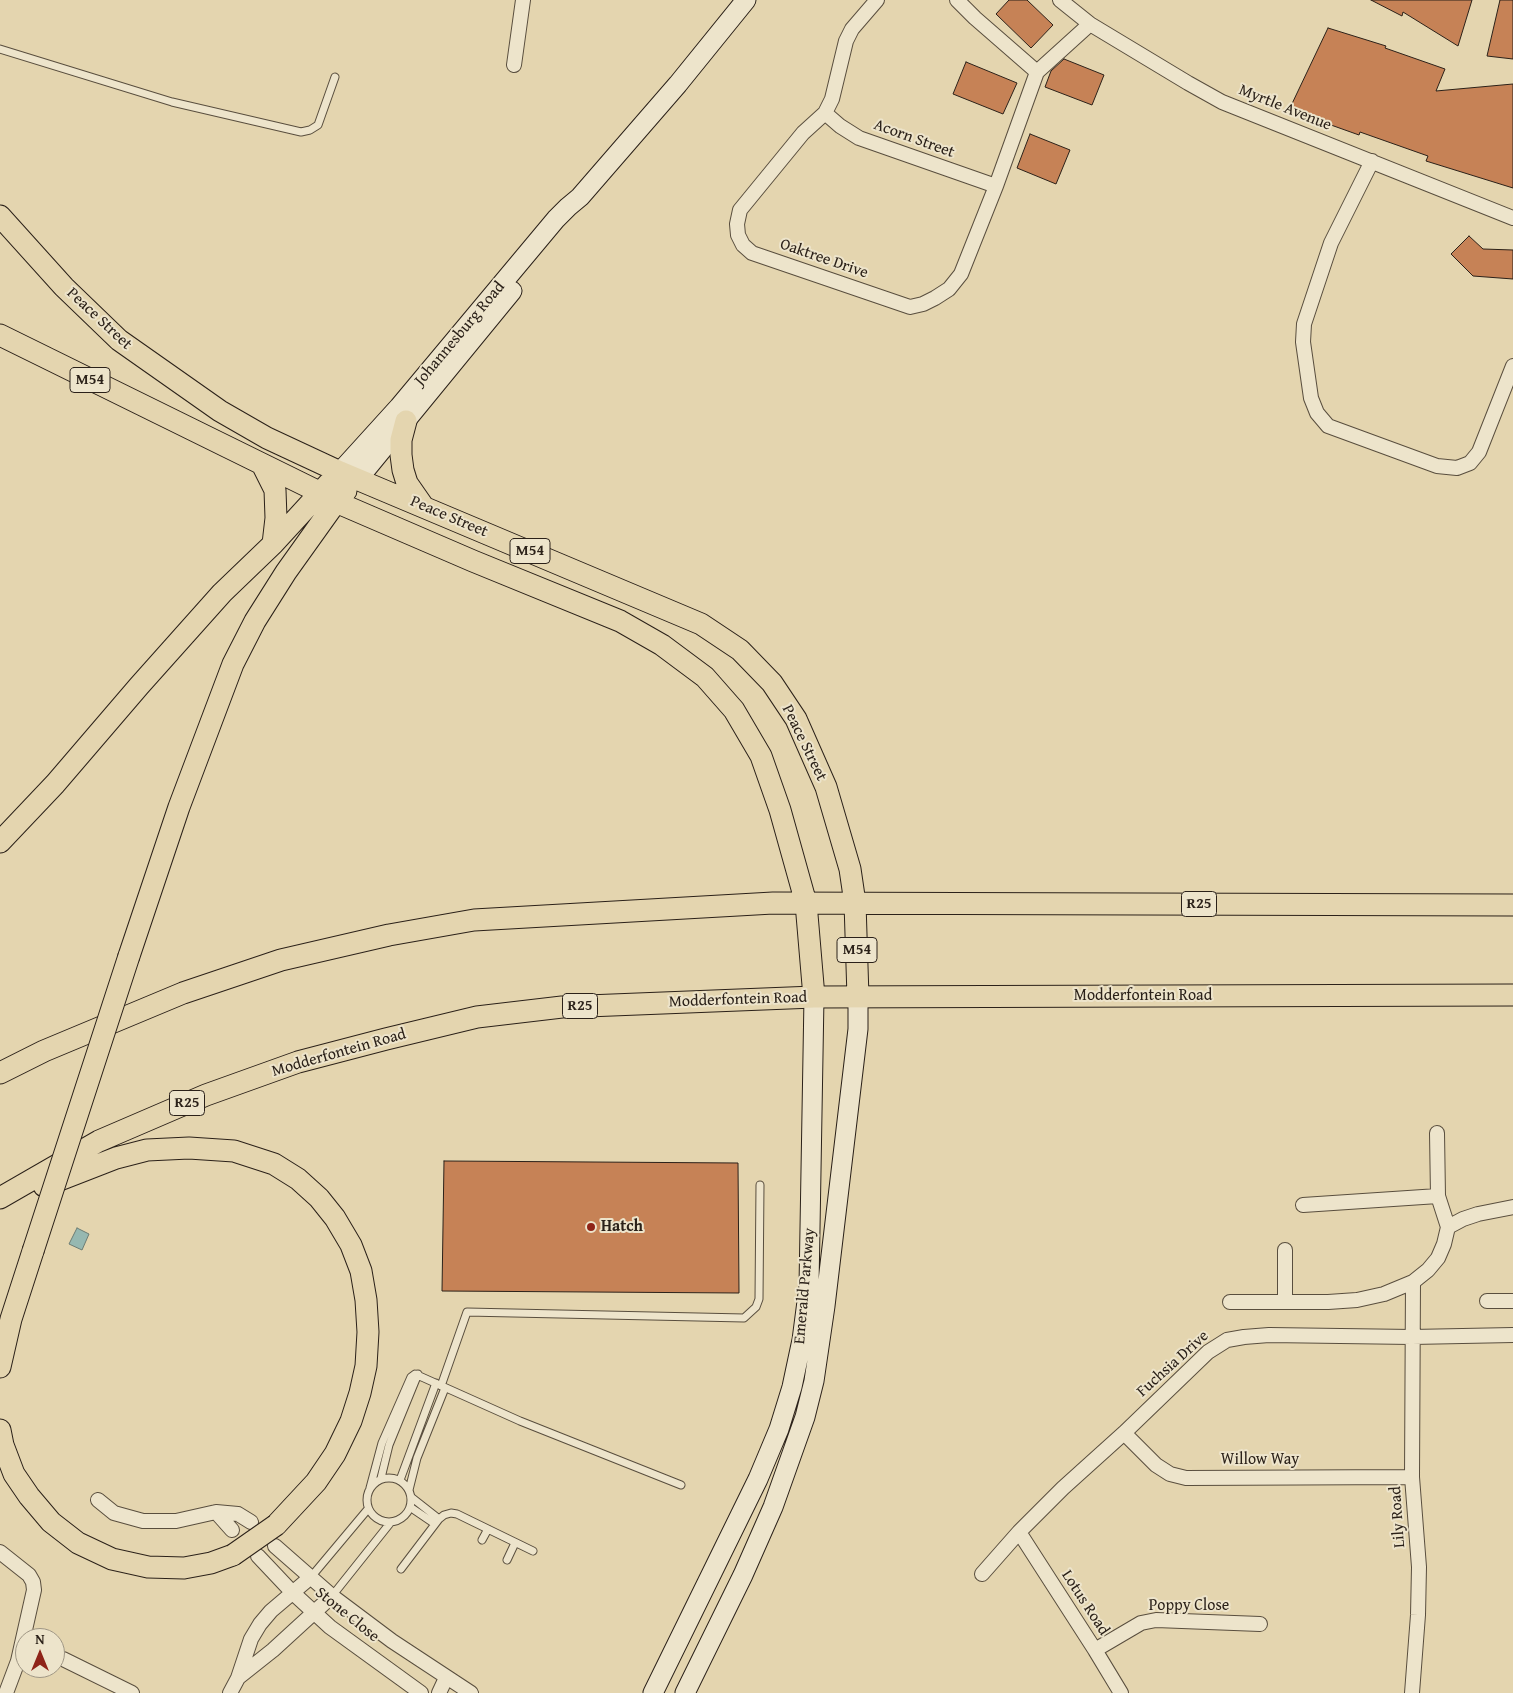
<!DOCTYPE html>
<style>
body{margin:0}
#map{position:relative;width:1513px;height:1693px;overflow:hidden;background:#e4d5af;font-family:"Gentium Book Plus",serif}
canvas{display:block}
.north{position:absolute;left:15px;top:1628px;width:50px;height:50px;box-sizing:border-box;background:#ede4cb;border:1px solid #9f9684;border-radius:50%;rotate:0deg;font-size:14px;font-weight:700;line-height:20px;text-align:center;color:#2b2119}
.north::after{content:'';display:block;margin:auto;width:18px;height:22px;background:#8f2418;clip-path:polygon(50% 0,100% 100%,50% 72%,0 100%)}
</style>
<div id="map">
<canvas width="1513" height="1693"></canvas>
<div class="north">N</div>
</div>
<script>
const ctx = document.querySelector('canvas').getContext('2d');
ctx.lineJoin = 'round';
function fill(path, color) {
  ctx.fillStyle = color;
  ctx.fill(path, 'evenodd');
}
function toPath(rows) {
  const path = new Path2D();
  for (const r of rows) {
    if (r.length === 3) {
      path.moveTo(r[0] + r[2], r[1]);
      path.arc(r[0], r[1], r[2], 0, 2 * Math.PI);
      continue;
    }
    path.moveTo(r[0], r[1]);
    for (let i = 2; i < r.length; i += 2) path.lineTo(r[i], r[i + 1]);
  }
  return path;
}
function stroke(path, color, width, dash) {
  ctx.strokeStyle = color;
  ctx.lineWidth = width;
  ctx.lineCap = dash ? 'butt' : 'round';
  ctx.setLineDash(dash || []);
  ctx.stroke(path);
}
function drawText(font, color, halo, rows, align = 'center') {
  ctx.font = font + ' "Gentium Book Plus",serif';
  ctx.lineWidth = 4;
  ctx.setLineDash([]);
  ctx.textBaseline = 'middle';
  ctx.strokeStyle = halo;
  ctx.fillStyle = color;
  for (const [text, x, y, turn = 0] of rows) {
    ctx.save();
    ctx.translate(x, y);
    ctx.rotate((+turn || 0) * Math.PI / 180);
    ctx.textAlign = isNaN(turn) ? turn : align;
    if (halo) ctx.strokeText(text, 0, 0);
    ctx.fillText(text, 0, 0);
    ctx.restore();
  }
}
const water = toPath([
 [77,1228,89,1234,82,1250,69,1244,77,1228]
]);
fill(water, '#96b8b1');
stroke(water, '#6b7c74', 1);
const building = toPath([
 [1009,0,1027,0,1053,25,1031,48,996,14,1009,0],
 [1371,0,1472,0,1458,46,1403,12,1402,16,1371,0],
 [1500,0,1513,0,1513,59,1487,56,1500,0],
 [1328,28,1386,46,1385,48,1445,69,1436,91,1513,84,1513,188,1426,161,1428,156,1360,132,1359,135,1289,110,1328,28],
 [1064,59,1104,75,1092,105,1045,87,1051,71,1064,59],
 [966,62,1017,83,1003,114,953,94,966,62],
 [1030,134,1070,150,1056,184,1017,168,1030,134],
 [1469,236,1483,249,1513,250,1513,279,1473,276,1451,254,1469,236],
 [444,1161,738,1163,739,1293,442,1291,444,1161]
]);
fill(building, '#c68256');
stroke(building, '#2b2119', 1);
const lane = toPath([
 [0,49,172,102,301,132,310,130,318,125,335,77],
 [441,1386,467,1312,744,1318,756,1307,759,1299,760,1185],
 [389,1500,22],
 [381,1478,389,1445,418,1374],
 [400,1480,436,1383],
 [370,1488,382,1443,411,1377,415,1374,520,1421,681,1485],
 [409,1490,417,1458,445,1388],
 [411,1497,439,1519],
 [410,1507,435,1524],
 [482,1540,488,1529],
 [507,1560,515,1543],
 [401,1569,439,1519,444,1515,451,1513,457,1514,533,1551],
 [311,1577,368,1509],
 [332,1596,391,1522]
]);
const street = toPath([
 [877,0,852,29,846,41,832,99,825,113,803,133,740,210,737,224,738,235,743,245,752,253,910,307,923,304,935,298,949,289,961,274,996,186,1037,72,1090,24],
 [957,0,975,18,1037,72],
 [1060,0,1090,24,1188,83,1222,102,1513,218],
 [514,65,523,0],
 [825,113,840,126,859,138,996,186],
 [1372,161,1331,243,1304,324,1303,342,1311,398,1317,413,1328,426,1437,466,1457,468,1470,463,1479,452,1513,366],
 [1303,1205,1438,1196],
 [1448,1227,1463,1219,1478,1214,1513,1207],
 [1285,1250,1285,1302],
 [1487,1301,1513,1301],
 [1230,1302,1328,1302,1357,1300,1384,1294,1413,1282],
 [1124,1433,1156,1465,1170,1474,1186,1478,1412,1477],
 [98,1500,114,1513,143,1521,176,1521,216,1512,238,1514,251,1522],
 [216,1512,232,1530],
 [1019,1532,1095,1650,1121,1693],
 [275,1546,332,1596,392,1641,471,1693],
 [0,1552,29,1575,33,1582,34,1590,18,1661,6,1693],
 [258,1556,292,1592,330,1627,421,1693],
 [982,1574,1019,1532,1063,1488,1124,1433,1208,1352,1227,1340,1244,1337,1269,1335,1412,1337,1513,1335],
 [1095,1650,1141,1623,1156,1620,1260,1624],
 [63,1659,132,1693],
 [239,1677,273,1650,332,1596],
 [230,1693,238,1678,251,1639,260,1624,271,1611,311,1577],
 [439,1693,446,1678],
 [1412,1693,1418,1615,1419,1567,1412,1477,1413,1282,1428,1270,1438,1258,1444,1244,1448,1227,1438,1196,1437,1133]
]);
const secondary = toPath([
 [340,472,399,407,556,219,568,207,580,197,678,84,746,0],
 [358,479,512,291],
 [653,1693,758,1479,779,1429,792,1387,802,1340,809,1286,814,997],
 [685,1693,743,1575,773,1507,805,1417,814,1381,825,1306,858,1029,858,997]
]);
const primary = toPath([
 [0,216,64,287,119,340,220,411,267,438,340,472,701,624,740,650,772,683,796,719,826,787,850,869,855,903,858,997],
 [0,335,319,492,336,502,473,561,620,621,662,645,705,677,734,710,761,756,780,810,806,903,814,997],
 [406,421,401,440,401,455,403,470,407,483,423,506],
 [262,464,275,490,276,518,273,544],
 [0,842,55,784,139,686,222,593,273,544,329,483],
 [129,956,179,807,233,664,255,621,286,572,336,502,346,491],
 [0,1073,44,1051,183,993,281,960,389,935,474,920,773,903,1513,905],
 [44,1186,116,1158,147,1150,189,1148,234,1151,274,1164,298,1179,319,1198,335,1218,351,1245,361,1271,366,1300,368,1332,366,1366,360,1393,351,1421,335,1454,316,1482,276,1525],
 [0,1198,99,1141,206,1095,298,1062,386,1039,477,1017,562,1007,814,997,1513,995],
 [0,1367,11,1319,33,1251],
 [0,1430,3,1445,14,1474,29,1496,51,1522,78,1543,112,1559,148,1567,184,1568,211,1563,233,1555]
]);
stroke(lane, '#594e3e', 9);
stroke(street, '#594e3e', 16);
stroke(secondary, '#2b2119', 21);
stroke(primary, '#2b2119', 23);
stroke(lane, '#ede4cb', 7);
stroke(street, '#ede4cb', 14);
stroke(secondary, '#ede4cb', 19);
stroke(primary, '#e4d5af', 21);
const primaryBridge = toPath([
 [33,1251,129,956],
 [233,1555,276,1525]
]);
stroke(primaryBridge, '#2b2119', 23, []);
stroke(primaryBridge, '#e4d5af', 21);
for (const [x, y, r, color] of [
 [591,1227,5,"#8f2418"]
]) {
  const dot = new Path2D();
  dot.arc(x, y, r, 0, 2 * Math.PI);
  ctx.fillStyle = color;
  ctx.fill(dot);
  stroke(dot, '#ede4cb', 2);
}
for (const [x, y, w] of [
 [90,380,40],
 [530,551,40],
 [1199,904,35],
 [857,950,40],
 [580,1006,35],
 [187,1103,35]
]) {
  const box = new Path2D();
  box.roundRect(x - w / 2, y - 12.5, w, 25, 4);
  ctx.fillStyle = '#ede4cb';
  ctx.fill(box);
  stroke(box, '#2b2119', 1);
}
drawText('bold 15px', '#2b2119', null, [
 ["M54",90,380],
 ["M54",530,551],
 ["R25",1199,904],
 ["M54",857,950],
 ["R25",580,1006],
 ["R25",187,1103]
]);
drawText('16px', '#2b2119', '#ede4cb', [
 ["Myrtle Avenue",1285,108,22],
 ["Acorn Street",914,139,20],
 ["Oaktree Drive",824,259,19],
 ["Peace Street",99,319,43],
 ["Johannesburg Road",460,334,-50],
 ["Peace Street",449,517,23],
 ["Peace Street",804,743,64],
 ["Modderfontein Road",1143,996],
 ["Modderfontein Road",738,1000,-2],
 ["Modderfontein Road",339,1053,-16],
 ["Emerald Parkway",805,1286,-85],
 ["Fuchsia Drive",1173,1364,-42],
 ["Willow Way",1260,1460],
 ["Lily Road",1398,1517,-94],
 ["Lotus Road",1085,1603,57],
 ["Poppy Close",1189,1606],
 ["Stone Close",347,1615,39]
]);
drawText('bold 16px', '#2b2119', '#ede4cb', [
 ["Hatch",601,1227]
], 'left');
</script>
